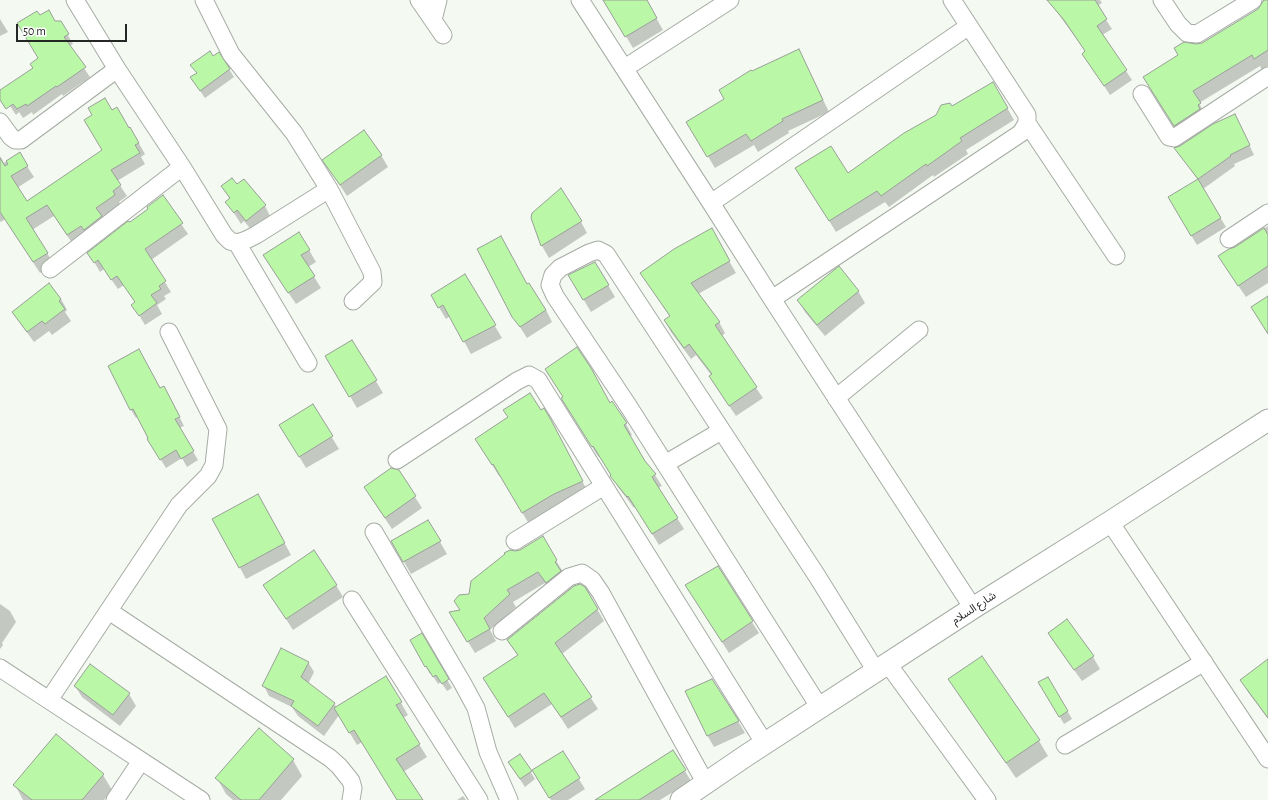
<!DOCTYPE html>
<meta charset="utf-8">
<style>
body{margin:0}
#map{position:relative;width:1268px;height:800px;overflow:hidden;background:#f4faf2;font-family:"Alegreya Sans",sans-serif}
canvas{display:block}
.scale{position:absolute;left:16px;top:24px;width:111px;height:18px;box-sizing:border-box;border:2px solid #252724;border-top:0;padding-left:5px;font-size:12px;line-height:14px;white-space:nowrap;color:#252724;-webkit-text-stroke:3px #fff;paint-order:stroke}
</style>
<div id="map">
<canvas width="1268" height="800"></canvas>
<div class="scale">50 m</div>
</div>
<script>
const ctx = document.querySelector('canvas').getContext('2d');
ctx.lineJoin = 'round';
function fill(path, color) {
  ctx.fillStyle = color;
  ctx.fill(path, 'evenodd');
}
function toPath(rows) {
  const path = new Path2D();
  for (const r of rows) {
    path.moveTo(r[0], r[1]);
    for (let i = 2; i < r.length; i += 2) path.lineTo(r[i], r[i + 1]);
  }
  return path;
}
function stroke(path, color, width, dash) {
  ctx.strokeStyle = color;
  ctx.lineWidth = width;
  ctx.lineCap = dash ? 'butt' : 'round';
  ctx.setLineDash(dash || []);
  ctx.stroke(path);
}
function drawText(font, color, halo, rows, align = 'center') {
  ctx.font = font + ' "Alegreya Sans","Noto Sans Arabic",sans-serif';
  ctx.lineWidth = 3.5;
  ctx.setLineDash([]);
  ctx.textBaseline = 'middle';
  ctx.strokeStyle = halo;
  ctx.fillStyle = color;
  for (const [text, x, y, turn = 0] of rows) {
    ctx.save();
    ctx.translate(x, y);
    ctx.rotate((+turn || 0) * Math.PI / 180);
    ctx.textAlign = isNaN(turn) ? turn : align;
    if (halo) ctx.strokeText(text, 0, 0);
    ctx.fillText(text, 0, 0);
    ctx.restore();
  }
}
fill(toPath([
 [604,0,646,0,663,30,633,48],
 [1048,0,1100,0,1102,3,1097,6,1112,29,1102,35,1132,80,1110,95,1083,54,1086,52],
 [1266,0,1268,0,1268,66,1262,70,1260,66,1199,103,1206,116,1181,137,1151,89,1196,45,1203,43,1259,9],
 [39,17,55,22,60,22,73,44,69,46,90,77,63,96,62,94,33,115,32,112,23,118,19,112,16,115,6,100,34,69,39,59],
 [0,19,8,32,0,36],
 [799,50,829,112,788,131,789,133,758,152,754,145,715,168,687,122,726,99],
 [219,53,234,77,205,98,191,78,197,74,192,65,213,58],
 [993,83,1014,120,966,150,968,154,934,177,933,175,889,207,885,202,836,232,804,180,848,175,937,116],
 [112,111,128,129,130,128,145,154,141,157,145,164,117,181,127,196,119,202,121,206,74,246,54,216,32,230,54,264,40,273,5,219,1,222,0,221,0,156,4,163,19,154,34,177,17,188,26,202,103,151],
 [1240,125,1254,155,1234,164,1235,166,1203,189,1226,227,1197,245,1174,207,1198,180,1175,148],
 [381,155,388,167,347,196,331,172],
 [237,186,265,206,271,218,253,232,244,221,241,224,227,202,230,199,222,187],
 [162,196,188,234,151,260,171,292,164,296,166,299,157,305,162,314,145,325,139,315,136,303,124,285,118,289,104,269,100,272,89,253,150,210],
 [532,218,581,222,587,233,549,258,542,246],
 [1268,226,1268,283,1246,297,1226,268,1235,248],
 [711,230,736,273,698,294,719,322,725,333,721,337,763,398,736,416,717,388,710,377,712,376,696,355,691,359,671,332,665,321,670,317,641,273],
 [309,250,316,262,308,267,321,288,296,304,271,267],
 [839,268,858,291,865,303,825,336,805,312,798,300],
 [465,276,502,338,471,354,450,316,446,319,432,296],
 [527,285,546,310,552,322,527,338,513,316],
 [608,285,615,297,591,312,576,287],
 [61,299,67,310,65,312,71,321,52,335,49,331,34,342,20,323,13,312],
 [352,341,383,393,357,408,326,356],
 [160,390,169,396,184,426,179,428,198,460,187,467,182,458,166,468,148,439,138,417,136,418,131,410],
 [610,404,626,424,632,435,629,437,645,461,655,475,662,486,658,488,684,529,659,545,635,506,634,508,618,487,600,456,599,457,597,455,569,409],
 [312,405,339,449,306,468,287,436],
 [540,411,550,420,588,492,529,524,500,475,499,476,483,450],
 [398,471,422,508,392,529,372,499],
 [265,507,291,555,246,579,214,519],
 [428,521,447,554,411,574,392,541],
 [542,537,563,572,553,594,545,583,513,602,516,607,490,630,496,641,475,653,457,624,461,611,470,595,515,552,521,550],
 [264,585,336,585,343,597,293,630],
 [693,597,752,622,759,633,729,653],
 [0,604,10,611,16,622,2,643,3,645,0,649],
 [597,609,604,621,562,654,598,709,568,729,552,704,515,728,484,679,518,656,508,640],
 [1067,621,1093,657,1100,669,1082,681,1056,645,1049,634],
 [421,635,452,688,447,691,441,682,438,684,431,673,430,674,411,641],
 [982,658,1039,741,1048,756,1016,778,959,695,950,679],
 [1268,661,1268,719,1248,692,1241,680],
 [308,662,314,672,308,684,334,704,337,707,386,677,408,715,403,718,427,757,403,772,421,800,397,800,362,742,357,745,339,715,324,736,298,716,292,707,269,696,264,686],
 [1048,678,1072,719,1064,724,1040,683],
 [75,686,129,694,136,706,120,726,82,697],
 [738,721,745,733,714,747,707,735],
 [259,730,293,760,302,776,281,800,233,800,226,794,217,778],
 [673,751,691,781,660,800,596,800],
 [562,752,585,789,568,800,551,800,539,781],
 [520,755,535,779,525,787,509,763],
 [103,775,112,790,104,800,23,800,15,785],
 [463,796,466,800,457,800]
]), '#0003');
const building = toPath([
 [603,0,647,0,657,18,625,37,603,0],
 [1047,0,1095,0,1107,19,1097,26,1127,70,1104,86,1082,54,1085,51,1064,20,1047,0],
 [1264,0,1268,0,1268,50,1254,59,1252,55,1193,91,1201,103,1198,105,1200,109,1174,126,1143,77,1178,55,1174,48,1184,42,1196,44,1202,43,1258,9,1264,0],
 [49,10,55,21,61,21,69,34,64,37,86,67,57,87,56,86,27,106,26,104,17,109,13,104,6,109,0,100,0,90,33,68,30,64,38,58,17,23,37,11,40,15,49,10],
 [799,49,823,100,782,119,783,121,751,141,746,134,707,157,686,122,724,99,719,90,751,70,752,71,799,49],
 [210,51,213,56,219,52,230,69,200,91,190,77,197,73,190,65,210,51],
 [993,82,1008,108,960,138,962,141,927,166,926,164,881,196,877,191,829,221,795,168,831,146,848,173,904,133,936,115,941,105,950,103,952,106,993,82],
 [105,98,112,110,117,107,129,128,130,127,139,143,135,145,140,153,111,170,121,185,113,191,115,195,96,208,102,216,84,230,81,226,67,235,47,205,26,218,48,253,33,262,0,212,0,158,5,166,8,164,6,161,20,152,28,166,11,176,27,201,102,150,84,120,92,115,88,108,105,98],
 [1235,114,1250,145,1230,155,1231,156,1198,179,1221,218,1191,236,1168,197,1198,179,1174,148,1180,146,1213,124,1235,114],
 [364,130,382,155,340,185,322,160,364,130],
 [232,178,237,184,244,179,266,205,246,221,237,210,234,213,225,202,230,198,221,186,232,178],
 [561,188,582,221,541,246,531,218,532,213,561,188],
 [163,195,183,223,145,249,166,281,159,286,161,289,151,295,157,303,139,316,131,305,135,302,117,276,111,280,98,260,94,263,87,253,128,221,130,222,148,209,147,207,163,195],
 [712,228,730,261,691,283,720,322,715,325,757,387,729,406,709,376,712,374,689,344,684,348,664,320,670,316,640,273,674,249,712,228],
 [1264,228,1268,235,1268,266,1238,286,1218,256,1229,249,1235,247,1264,228],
 [299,232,310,250,301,255,315,276,288,293,263,255,299,232],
 [501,236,527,284,529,283,546,310,520,327,512,317,477,249,501,236],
 [595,262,609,285,583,300,568,275,595,262],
 [839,266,859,291,817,325,797,300,839,266],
 [465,274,496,325,463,342,443,305,438,308,431,295,465,274],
 [49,283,61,299,59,301,65,309,45,324,42,321,27,332,12,312,49,283],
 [1268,296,1268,334,1251,307,1268,296],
 [352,340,377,380,349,397,325,356,352,340],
 [577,347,591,368,610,403,612,401,627,423,624,425,645,461,656,474,652,477,678,518,652,534,628,496,627,497,610,476,611,475,593,446,592,447,590,444,561,398,563,397,545,369,577,347],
 [139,349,160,388,164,386,180,417,175,419,194,451,181,459,176,450,160,460,147,439,148,438,133,409,130,410,108,366,139,349],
 [530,393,541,410,544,408,551,420,583,481,554,494,522,513,493,464,492,465,475,439,508,417,503,410,530,393],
 [313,404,333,436,299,457,279,425,313,404],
 [391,468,399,470,416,496,385,518,364,487,391,468],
 [258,494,285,543,239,568,212,519,258,494],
 [428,520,441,541,403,562,391,541,428,520],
 [543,536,557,560,555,562,561,571,546,583,538,572,507,590,510,594,484,618,490,629,467,642,449,612,460,610,454,601,459,595,469,594,471,581,505,554,504,553,510,550,515,551,520,550,543,536],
 [314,550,337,585,286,619,263,585,314,550],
 [718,566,753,621,722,642,685,585,718,566],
 [580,584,585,587,598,609,555,643,592,697,561,717,544,693,508,717,483,678,518,655,507,640,574,586,580,584],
 [1067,619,1094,656,1074,670,1048,633,1067,619],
 [422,633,449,679,442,684,436,675,433,677,426,666,425,667,410,640,422,633],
 [281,648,309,662,301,677,335,703,318,726,291,706,294,701,262,686,281,648],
 [982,656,1040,740,1006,763,948,679,982,656],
 [1268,659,1268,718,1240,680,1268,659],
 [90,664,130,693,113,715,74,686,90,664],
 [386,676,402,702,396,705,420,744,396,759,423,800,397,800,354,730,349,733,334,708,386,676],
 [1048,677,1068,711,1059,717,1038,682,1048,677],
 [712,679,739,721,707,736,685,691,712,679],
 [259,728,294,759,259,800,241,800,215,778,259,728],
 [56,734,104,774,82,800,32,800,13,785,56,734],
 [673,750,686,770,639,800,595,800,673,750],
 [563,751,580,778,549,798,532,770,563,751],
 [520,754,532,771,520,779,508,762,520,754]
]);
fill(building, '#baf8a8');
stroke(building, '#999f97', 1);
const minor = toPath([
 [75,0,117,69,182,167,224,235,230,241,237,243,246,240,256,235,329,189,294,133,231,54,204,0],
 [419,0,443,35],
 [580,0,711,203,772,299,973,608],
 [1162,0,1178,24,1187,33,1197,34,1253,0],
 [433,20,438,0],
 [625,68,730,0],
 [1142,94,1169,137,1174,138,1268,76],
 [0,122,11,137,15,140,21,140,117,69],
 [1027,123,1116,256],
 [329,189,372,272,373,282,353,301],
 [711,203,969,26],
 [1229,239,1268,213],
 [237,243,308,363],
 [50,269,182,167],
 [772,299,1021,133,1027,123,1027,115,952,0],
 [836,398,919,330],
 [397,460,517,381,529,375,538,380,765,744],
 [665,464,721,431],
 [1110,522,1268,759],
 [374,532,463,684,476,708,488,752,509,800],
 [515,541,604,486],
 [352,600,479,800],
 [109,611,330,758,339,766,351,781,353,788,351,800],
 [502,631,569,577,582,573,592,580,601,593,706,784],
 [888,664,987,800],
 [0,668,201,800],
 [49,700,179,505,208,476,214,465,218,429,169,332],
 [820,708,629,407,555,296,550,285,553,275,560,268,589,253,598,250,606,254,817,576,876,671],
 [1065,745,1204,662],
 [115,800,141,761]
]);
const major = toPath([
 [681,800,747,755,973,608,1110,522,1268,420]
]);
stroke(minor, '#a6aca4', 19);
stroke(major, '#a6aca4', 23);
stroke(minor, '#fff', 17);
stroke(major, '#fff', 21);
drawText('11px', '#252724', '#fff', [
 ["شارع السلام",974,608,-33]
]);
</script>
